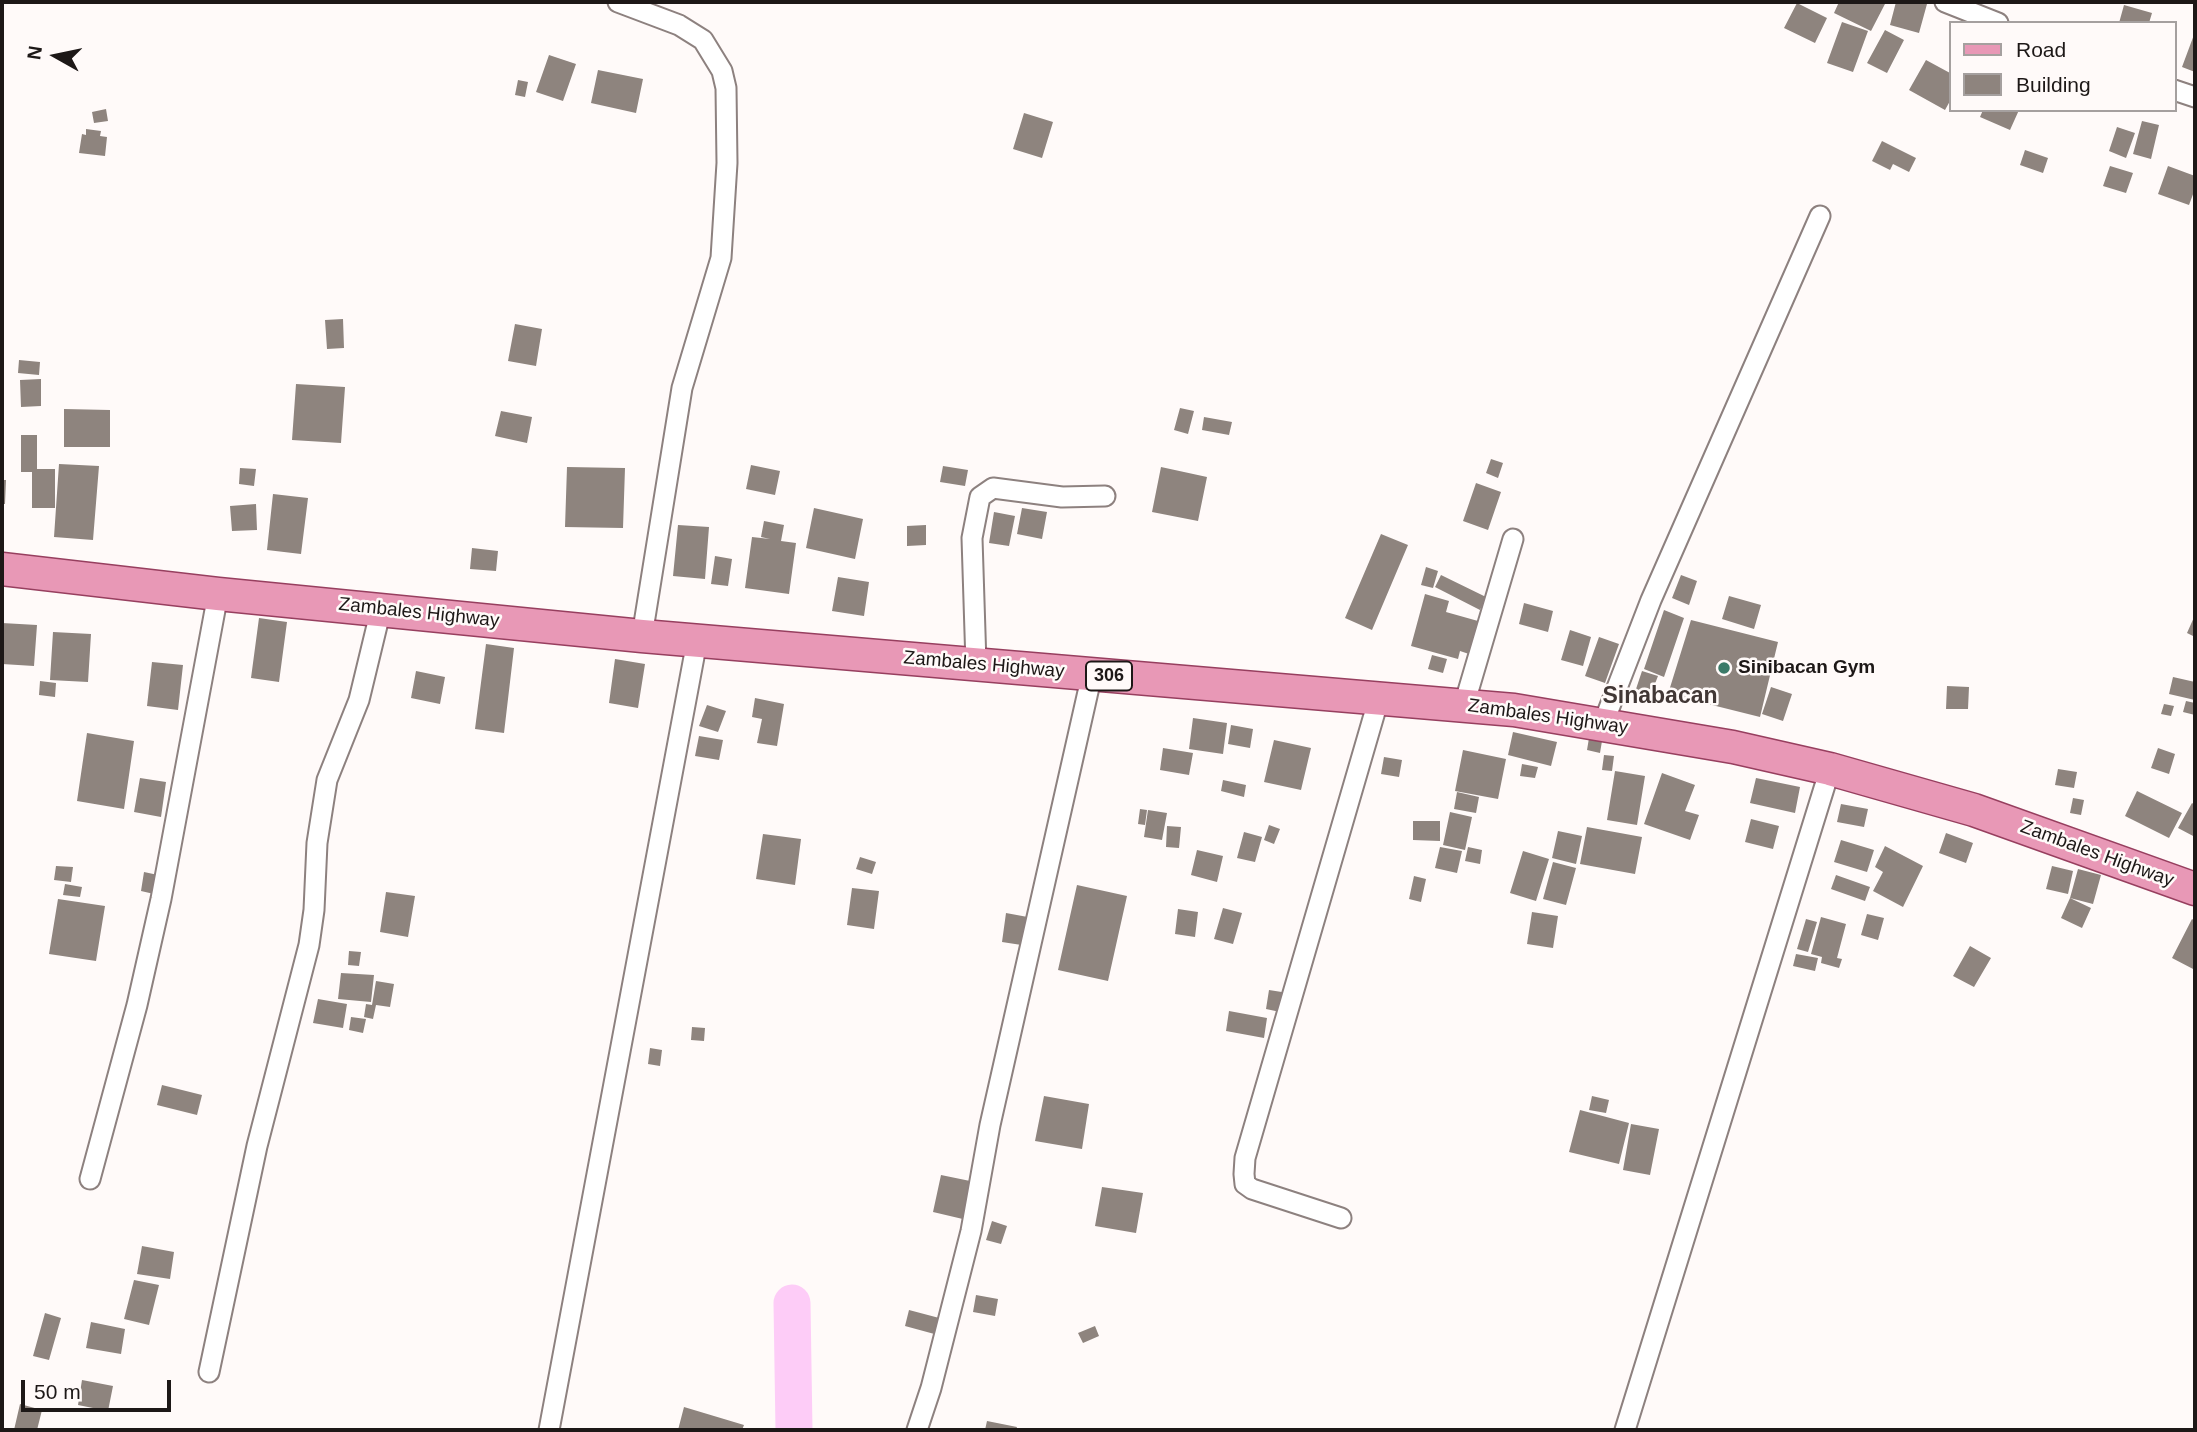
<!DOCTYPE html>
<style>
body{margin:0}
#map{position:relative;width:2197px;height:1432px;overflow:hidden;background:#fffaf9;font-family:Helvetica,sans-serif}
canvas{display:block}
.frame{position:absolute;inset:0;border:4px solid #1d1817;pointer-events:none}
.legend{position:absolute;left:1949px;top:21px;width:228px;height:91px;box-sizing:border-box;background:#fffaf9;border:2px solid #a5a09f;margin:0;padding:9px 12px;list-style:none;font-size:21px;color:#1d1817}
.legend li{display:flex;align-items:center;gap:14px;height:35px}
.legend b{width:35px;border:2px solid #a5a09f}
.north{position:absolute;left:21px;top:21px;width:70px;height:70px;-webkit-text-stroke:5px #fffaf9;paint-order:stroke;rotate:279deg;font-size:19px;font-weight:700;line-height:28px;text-align:center;color:#1d1817}
.north::after{content:'';display:block;margin:auto;width:24px;height:32px;background:#1d1817;clip-path:polygon(50% 0,100% 100%,50% 72%,0 100%)}
.scale{position:absolute;left:21px;top:1380px;width:150px;height:32px;box-sizing:border-box;border:4px solid #1d1817;border-top:0;padding-left:9px;font-size:21px;line-height:24px;white-space:nowrap;color:#1d1817;-webkit-text-stroke:5px #fffaf9;paint-order:stroke}
</style>
<div id="map">
<canvas width="2197" height="1432"></canvas>
<div class="frame"></div>
<ul class="legend">
<li><b style="height:9px;background:#e898b6"></b>Road</li>
<li><b style="height:19px;background:#8e847e"></b>Building</li>
</ul>
<div class="north">N</div>
<div class="scale">50 m</div>
</div>
<script>
const ctx = document.querySelector('canvas').getContext('2d');
ctx.lineJoin = 'round';
function toPath(rows) {
  const path = new Path2D();
  for (const r of rows) {
    path.moveTo(r[0], r[1]);
    for (let i = 2; i < r.length; i += 2) path.lineTo(r[i], r[i + 1]);
  }
  return path;
}
function stroke(path, color, width, dash) {
  ctx.strokeStyle = color;
  ctx.lineWidth = width;
  ctx.lineCap = dash ? 'butt' : 'round';
  ctx.setLineDash(dash || []);
  ctx.stroke(path);
}
function fill(path, color) {
  ctx.fillStyle = color;
  ctx.fill(path, 'evenodd');
}
function drawText(font, color, halo, rows, align = 'center') {
  ctx.font = font + ' Helvetica,sans-serif';
  ctx.lineWidth = 5;
  ctx.setLineDash([]);
  ctx.textBaseline = 'middle';
  ctx.strokeStyle = halo;
  ctx.fillStyle = color;
  for (const [text, x, y, turn = 0] of rows) {
    ctx.save();
    ctx.translate(x, y);
    ctx.rotate((+turn || 0) * Math.PI / 180);
    ctx.textAlign = isNaN(turn) ? turn : align;
    if (halo) ctx.strokeText(text, 0, 0);
    ctx.fillText(text, 0, 0);
    ctx.restore();
  }
}
stroke(toPath([
 [792,1303,794,1430]
]), '#fdccf7', 37);
fill(toPath([
 [1839,2,1886,2,1871,31,1834,13],
 [1896,2,1927,4,1919,33,1890,25],
 [1797,3,1827,18,1815,43,1784,28],
 [2124,5,2152,13,2149,23,2119,23],
 [1842,22,1868,31,1853,72,1827,63],
 [1885,30,1904,40,1887,73,1867,63],
 [2195,32,2195,72,2182,67],
 [549,55,576,64,563,101,536,92],
 [1926,60,1950,73,1950,101,1945,110,1909,90],
 [598,70,643,79,636,113,591,103],
 [518,80,528,82,525,97,515,95],
 [106,109,108,121,94,123,92,112],
 [1983,110,2019,110,2010,130,1980,117],
 [1024,113,1053,122,1042,158,1013,149],
 [2142,121,2159,125,2151,159,2133,154],
 [2117,127,2135,133,2126,158,2109,151],
 [86,129,101,131,100,136,107,137,105,156,79,153,82,134,86,135],
 [1882,141,1916,158,1909,172,1893,164,1890,170,1872,161],
 [2025,150,2048,158,2043,173,2020,165],
 [2110,166,2133,173,2126,193,2103,186],
 [2168,166,2195,176,2195,189,2189,205,2158,194],
 [343,319,344,348,327,349,325,320],
 [515,324,542,329,536,366,508,361],
 [19,360,40,362,39,375,18,373],
 [41,379,41,406,21,407,20,380],
 [296,384,345,387,341,443,292,440],
 [1180,408,1194,411,1188,434,1174,430],
 [64,409,110,410,110,447,64,447],
 [501,411,532,417,527,443,495,436],
 [1204,417,1232,422,1229,435,1202,430],
 [21,435,37,435,37,469,55,469,55,508,32,508,32,472,21,472],
 [1491,459,1503,463,1498,478,1486,473],
 [59,464,99,466,93,540,54,537],
 [751,465,780,471,775,495,746,489],
 [943,466,968,470,965,486,940,482],
 [567,467,625,468,623,528,565,527],
 [1161,467,1207,477,1198,521,1152,512],
 [240,468,256,469,254,486,239,484],
 [2,480,6,480,5,504,2,504],
 [1476,483,1501,492,1488,530,1463,521],
 [273,494,308,498,301,554,267,550],
 [256,504,257,530,232,531,230,506],
 [814,508,863,519,855,559,806,548],
 [1022,508,1047,512,1042,539,1017,534],
 [994,512,1015,516,1009,546,989,543],
 [764,521,784,525,781,541,796,543,789,594,745,588,752,537,770,539,761,537],
 [678,525,709,527,705,579,673,576],
 [926,525,926,545,907,546,907,526],
 [1381,534,1408,545,1372,630,1345,618],
 [472,548,498,551,496,571,470,569],
 [715,556,732,559,728,586,711,584],
 [1426,567,1438,571,1433,588,1421,585],
 [1441,575,1486,597,1480,610,1435,587],
 [1681,575,1697,581,1689,605,1672,598],
 [838,577,869,582,864,616,832,611],
 [1425,594,1449,601,1446,612,1478,621,1469,654,1460,651,1458,659,1411,646],
 [1729,596,1761,605,1754,629,1722,619],
 [1524,603,1553,611,1548,632,1519,624],
 [1664,610,1684,618,1664,677,1644,669],
 [2195,615,2195,637,2187,633],
 [259,618,287,622,279,682,251,678],
 [1691,620,1778,642,1760,717,1668,694],
 [2,623,37,625,34,666,2,664],
 [1570,630,1591,637,1583,666,1561,660],
 [53,632,91,634,88,682,50,680],
 [1599,637,1619,644,1605,683,1585,676],
 [486,644,514,648,504,733,475,729],
 [1432,655,1447,659,1443,673,1428,669],
 [615,659,645,664,638,708,609,703],
 [152,662,183,665,178,710,147,706],
 [416,671,445,677,440,704,411,698],
 [1642,671,1658,676,1651,694,1636,689],
 [2173,677,2195,682,2195,700,2169,694],
 [40,681,56,683,55,697,39,695],
 [1947,686,1969,687,1968,709,1946,709],
 [1771,687,1792,694,1783,721,1762,714],
 [755,698,784,704,777,746,757,743,762,719,752,717],
 [2186,701,2195,703,2195,715,2183,712],
 [2164,704,2174,706,2171,716,2161,714],
 [707,705,726,711,718,732,699,726],
 [1193,718,1227,723,1223,754,1189,749],
 [1231,725,1253,729,1250,748,1228,744],
 [1513,732,1557,742,1551,766,1508,755],
 [87,733,134,741,124,809,77,801],
 [699,736,723,740,719,760,695,756],
 [1589,738,1602,741,1600,753,1587,750],
 [1274,740,1311,748,1301,790,1264,782],
 [1163,748,1193,753,1189,775,1160,770],
 [2158,748,2175,754,2169,774,2151,768],
 [1463,750,1506,759,1498,799,1455,791],
 [1604,755,1614,756,1612,771,1602,770],
 [1384,757,1402,760,1399,777,1381,774],
 [1522,764,1538,767,1535,778,1520,776],
 [2058,769,2077,772,2074,788,2055,785],
 [1615,771,1645,776,1637,825,1607,820],
 [1662,773,1695,785,1685,811,1699,815,1690,840,1644,824],
 [140,778,166,782,161,817,134,812],
 [1756,778,1800,787,1795,813,1750,803],
 [1223,780,1246,785,1244,797,1221,791],
 [2137,791,2182,813,2169,838,2125,816],
 [1457,792,1479,797,1476,813,1454,809],
 [2073,798,2084,800,2081,815,2070,813],
 [2192,803,2195,805,2195,837,2178,828],
 [1841,804,1868,809,1864,827,1837,822],
 [1140,809,1147,810,1145,825,1138,824],
 [1148,810,1167,813,1162,840,1144,837],
 [1450,812,1472,817,1465,850,1443,845],
 [1751,819,1779,826,1773,849,1745,842],
 [1413,821,1440,821,1440,841,1413,840],
 [1269,825,1280,829,1274,844,1264,840],
 [1167,826,1181,827,1179,848,1166,847],
 [1587,827,1642,837,1635,874,1580,864],
 [1558,831,1582,836,1576,864,1552,858],
 [1244,832,1262,837,1255,862,1237,858],
 [1946,833,1973,843,1966,863,1939,853],
 [763,834,801,839,795,885,756,879],
 [1841,840,1874,850,1867,872,1834,862],
 [1885,846,1923,866,1903,907,1873,891,1883,872,1875,867],
 [1440,847,1462,851,1457,873,1435,868],
 [1468,847,1482,850,1480,864,1465,861],
 [1197,850,1223,856,1217,882,1191,875],
 [1523,851,1549,859,1536,901,1510,893],
 [860,857,876,862,872,874,856,869],
 [1553,862,1576,868,1566,905,1543,899],
 [56,866,73,867,71,882,54,880],
 [2052,866,2073,871,2068,894,2046,889],
 [2078,869,2101,875,2093,904,2070,898],
 [144,872,158,875,154,894,141,891],
 [1836,875,1870,887,1865,901,1831,889],
 [1414,876,1426,879,1421,902,1409,899],
 [65,884,82,887,80,897,63,895],
 [1077,885,1127,896,1108,981,1058,970],
 [852,888,879,891,874,929,847,925],
 [386,892,415,896,408,937,380,932],
 [2070,898,2091,908,2082,928,2061,918],
 [58,899,105,906,96,961,49,954],
 [1223,908,1242,913,1233,944,1214,939],
 [1178,909,1198,912,1195,937,1175,934],
 [1532,912,1558,916,1553,948,1527,944],
 [1006,913,1033,918,1028,946,1002,942],
 [1867,914,1884,918,1878,940,1861,935],
 [1821,917,1846,924,1837,958,1842,959,1839,968,1821,963,1822,957,1811,954],
 [1806,919,1817,922,1808,952,1797,949],
 [2192,919,2195,921,2195,970,2172,958],
 [1970,946,1991,958,1974,987,1953,976],
 [349,951,361,952,359,966,348,965],
 [1796,954,1818,958,1815,971,1793,966],
 [341,973,374,975,371,1002,338,999],
 [376,981,394,984,390,1007,376,1005,373,1019,364,1017,366,1004,372,1005],
 [1269,990,1288,993,1285,1013,1266,1009],
 [318,999,347,1004,343,1028,313,1023],
 [1229,1011,1267,1018,1264,1038,1226,1031],
 [351,1017,366,1019,363,1033,349,1030],
 [692,1027,705,1028,704,1041,691,1040],
 [650,1048,662,1050,660,1066,648,1064],
 [162,1085,202,1095,197,1115,157,1105],
 [1044,1096,1089,1104,1082,1149,1035,1141],
 [1592,1096,1609,1100,1606,1113,1589,1110],
 [1580,1110,1629,1123,1619,1164,1569,1152],
 [1631,1124,1659,1129,1650,1175,1623,1170],
 [941,1175,975,1182,967,1220,933,1212],
 [1102,1187,1143,1193,1136,1233,1095,1226],
 [992,1221,1007,1226,1001,1244,986,1240],
 [142,1246,174,1252,170,1279,137,1274],
 [134,1280,159,1285,149,1325,124,1319],
 [976,1295,998,1299,995,1316,973,1312],
 [909,1310,943,1319,938,1335,905,1326],
 [45,1313,61,1318,49,1360,33,1356],
 [91,1322,125,1329,121,1354,86,1348],
 [1095,1326,1099,1336,1083,1343,1078,1333],
 [82,1380,113,1386,108,1411,78,1405],
 [20,1404,42,1410,37,1430,14,1430],
 [684,1407,744,1425,742,1430,678,1430],
 [987,1421,1017,1427,1016,1430,985,1430]
]), '#8e847e');
const street = toPath([
 [618,2,679,25,703,40,722,71,726,88,727,163,721,258,682,388,642,636],
 [1945,2,1998,23],
 [2174,90,2195,97],
 [976,664,972,538,980,497,993,488,1062,497,1105,496],
 [1464,705,1513,539],
 [1603,724,1651,600,1820,216],
 [90,1179,137,1005,161,899,218,594],
 [1341,1218,1252,1189,1245,1184,1244,1174,1245,1158,1379,698],
 [209,1372,257,1146,309,945,314,910,317,843,327,780,359,700,381,609],
 [549,1430,697,641],
 [917,1430,931,1388,971,1231,990,1125,1092,674],
 [1625,1430,1830,769]
]);
const primary = toPath([
 [2,569,218,594,642,636,1514,710,1733,747,1830,769,1974,810,2195,889]
]);
stroke(street, '#8d817f', 23);
stroke(primary, '#973f5f', 35);
stroke(street, '#fff', 19);
stroke(primary, '#e898b6', 32);
for (const [x, y, r, color] of [
 [1724,668,7,"#3b7a68"]
]) {
  const dot = new Path2D();
  dot.arc(x, y, r, 0, 2 * Math.PI);
  ctx.fillStyle = color;
  ctx.fill(dot);
  stroke(dot, '#fffaf9', 2.5);
}
for (const [x, y, w] of [
 [1109,676,46]
]) {
  const box = new Path2D();
  box.roundRect(x - w / 2, y - 14.5, w, 29, 5);
  ctx.fillStyle = '#fffaf9';
  ctx.fill(box);
  stroke(box, '#1d1817', 2);
}
drawText('bold 18px', '#1d1817', null, [
 ["306",1109,676]
]);
drawText('19px', '#1d1817', '#fffaf9', [
 ["Zambales Highway",419,613,6],
 ["Zambales Highway",984,665,5],
 ["Zambales Highway",1548,717,8],
 ["Zambales Highway",2097,854,20]
]);
drawText('bold 19px', '#1d1817', '#fffaf9', [
 ["Sinibacan Gym",1738,668]
], 'left');
drawText('bold 23px', '#413735', '#fffaf9', [
 ["Sinabacan",1660,697]
]);
</script>
